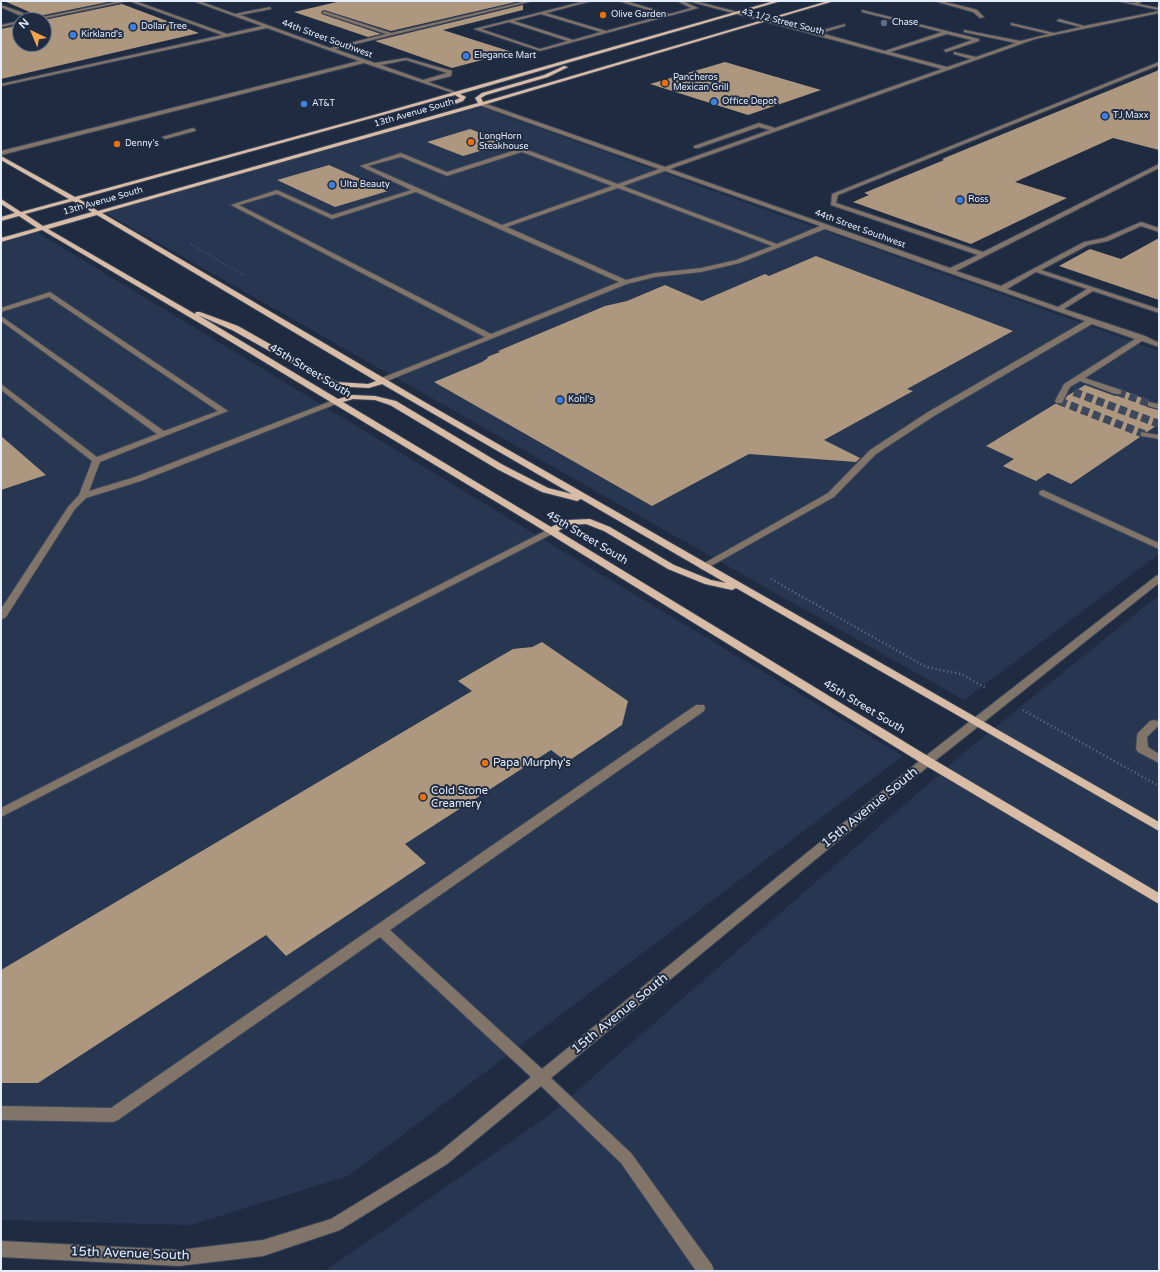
<!DOCTYPE html>
<style>
body{margin:0}
#map{position:relative;width:1160px;height:1272px;overflow:hidden;background:#1f2b41;font-family:"Varela Round",sans-serif}
canvas{display:block}
.frame{position:absolute;inset:0;border:2px solid #e5edfb;pointer-events:none}
.north{position:absolute;left:12px;top:12px;width:40px;height:40px;box-sizing:border-box;background:#1f2b41;border:1px solid #6e798b;border-radius:50%;rotate:316deg;font-size:11px;font-weight:700;line-height:16px;text-align:center;color:#e5edfb}
.north::after{content:'';display:block;margin:auto;width:14px;height:18px;background:#f7a14a;clip-path:polygon(50% 0,100% 100%,50% 72%,0 100%)}
</style>
<div id="map">
<canvas width="1160" height="1272"></canvas>
<div class="frame"></div>
<div class="north">N</div>
</div>
<script>
const ctx = document.querySelector('canvas').getContext('2d');
ctx.lineJoin = 'round';
function fill(path, color) {
  ctx.fillStyle = color;
  ctx.fill(path, 'evenodd');
}
function toPath(rows) {
  const path = new Path2D();
  for (const r of rows) {
    path.moveTo(r[0], r[1]);
    for (let i = 2; i < r.length; i += 2) path.lineTo(r[i], r[i + 1]);
  }
  return path;
}
function stroke(path, color, width, dash) {
  ctx.strokeStyle = color;
  ctx.lineWidth = width;
  ctx.lineCap = dash ? 'butt' : 'round';
  ctx.setLineDash(dash || []);
  ctx.stroke(path);
}
function drawText(font, color, halo, rows, align = 'center') {
  ctx.font = font + ' "Varela Round",sans-serif';
  ctx.lineWidth = 4;
  ctx.setLineDash([]);
  ctx.textBaseline = 'middle';
  ctx.strokeStyle = halo;
  ctx.fillStyle = color;
  for (const [text, x, y, turn = 0] of rows) {
    ctx.save();
    ctx.translate(x, y);
    ctx.rotate((+turn || 0) * Math.PI / 180);
    ctx.textAlign = isNaN(turn) ? turn : align;
    if (halo) ctx.strokeText(text, 0, 0);
    ctx.fillText(text, 0, 0);
    ctx.restore();
  }
}
fill(toPath([
 [480,107,1159,351,1159,554,964,700,104,212],
 [37,232,561,550,903,756,348,1176,191,1225,1,1220,1,243],
 [1159,595,1159,1271,1,1271,325,1271,548,1116,967,750]
]), '#273651');
fill(toPath([
 [4,1,113,1,39,16],
 [341,1,520,1,391,31,324,10,321,12,322,14,381,34,368,37,294,12],
 [122,4,199,33,1,79,1,29,20,25,20,44,44,44,44,20],
 [523,5,523,10,443,30,512,52,452,68,375,41],
 [725,62,821,90,748,115,650,84],
 [1159,70,1159,150,1113,138,1015,182,1067,198,971,244,853,202,869,195,864,193,944,160,942,159],
 [470,129,507,143,463,156,427,142],
 [329,165,388,191,335,207,277,180],
 [1159,238,1159,300,1059,266,1090,249,1121,259],
 [816,256,1013,331,907,389,913,391,824,440,860,458,856,462,749,454,652,506,434,382,482,362,488,358,487,357,500,352,498,351,605,306,627,301,665,285,702,301,765,274,769,276],
 [1085,385,1115,396,1122,395,1122,390,1150,401,1147,401,1147,407,1159,410,1159,424,1147,432,1140,431,1140,437,1071,484,1048,473,1036,481,1003,466,1014,459,986,446,1055,404,1063,404,1067,396],
 [1,436,46,475,1,490],
 [542,642,628,701,622,725,567,762,551,750,405,844,426,863,286,956,266,935,38,1083,1,1083,1,970,472,691,458,681,513,649,532,647]
]), '#ae977f');
stroke(toPath([
 [1074,392,1159,424],
 [1118,392,1151,404],
 [1059,401,1144,434]
]), '#3d485d', 8, [8, 4]);
const minor = toPath([
 [120,1,128,1,37,20,28,20,120,1],
 [129,1,135,1,227,34,262,26,193,1,199,1,235,14,270,7,271,9,240,15,330,48,386,34,322,13,324,11,391,33,526,1,533,1,335,49,375,63,406,58,452,71,451,76,428,82,456,92,456,94,364,63,1,155,1,151,359,61,267,28,1,86,1,84,222,35,129,1],
 [406,60,447,73,423,80,381,65,406,60],
 [585,1,592,1,546,13,606,31,665,15,618,1,625,1,670,14,691,8,677,1,683,1,698,8,540,51,474,29,585,1],
 [541,14,601,32,573,40,514,21,541,14],
 [509,22,568,41,540,49,481,29,509,22],
 [688,1,695,1,816,32,845,24,845,26,821,33,885,51,942,32,862,12,862,10,979,39,979,41,946,52,944,50,972,40,947,34,890,52,947,67,971,59,954,54,954,52,976,57,1016,43,964,32,964,30,1020,41,1049,34,1011,25,1011,23,1054,33,1081,27,1057,21,1059,19,1084,26,1159,11,1159,13,1035,39,670,169,950,268,978,255,831,205,832,194,1159,62,1159,65,838,195,836,203,983,252,1159,164,1159,168,956,271,1001,286,1084,242,1104,238,1141,222,1159,228,1159,232,1141,226,1108,241,1088,245,1041,270,1159,309,1159,313,1093,291,1064,309,1145,336,1159,343,1159,347,1142,341,1085,378,1121,390,1121,394,1115,394,1080,381,1070,387,1062,403,1056,403,1055,401,1064,384,1135,339,1092,324,934,416,876,454,834,497,704,570,701,569,699,567,701,565,828,493,870,450,928,412,1085,321,825,229,740,263,701,272,655,277,627,284,382,383,379,383,379,379,485,337,231,205,277,190,332,215,411,190,360,166,401,153,447,172,522,148,618,184,659,169,479,105,481,102,665,167,770,130,759,127,698,148,694,148,694,146,759,123,775,128,942,69,688,1],
 [522,152,612,186,502,225,368,166,401,157,447,176,522,152],
 [665,171,820,226,777,244,623,186,665,171],
 [618,188,772,246,736,260,701,268,655,273,626,280,507,227,618,188],
 [416,192,619,282,491,334,239,205,277,194,332,219,416,192],
 [1036,272,1087,289,1058,307,1007,289,1036,272],
 [934,1,941,1,970,8,977,10,984,17,980,18,973,12,934,1],
 [1117,1,1133,3,1143,1,1138,4,1159,8,1159,10,1117,1],
 [1,5,23,13,23,14,19,15,1,7,1,5],
 [20,21,20,23,1,27,1,25,20,21],
 [193,128,196,130,195,131,165,139,162,137,193,128],
 [50,292,228,411,100,462,89,491,135,477,334,400,340,400,341,402,141,481,86,498,75,509,6,617,1,620,1,609,68,507,79,495,92,461,1,390,1,384,97,457,157,434,1,321,1,316,164,431,218,411,49,297,1,312,1,308,50,292],
 [1148,402,1159,404,1159,409,1148,406,1148,402],
 [1141,432,1159,435,1159,439,1141,436,1141,432],
 [1043,490,1159,543,1159,549,1040,495,1039,493,1040,491,1043,490],
 [551,528,554,529,556,531,554,533,1,817,1,808,551,528],
 [1159,575,1159,583,931,764,551,1078,631,1153,712,1265,714,1271,696,1271,621,1163,541,1086,447,1164,340,1230,263,1256,179,1266,1,1257,1,1241,179,1250,263,1240,331,1219,437,1154,531,1077,380,937,118,1120,113,1122,1,1120,1,1106,111,1108,696,705,704,705,705,708,704,711,390,930,542,1069,923,758,1156,576,1159,575],
 [1154,720,1158,721,1159,725,1147,737,1148,747,1159,754,1159,763,1138,752,1136,749,1137,736,1138,733,1150,721,1154,720]
]);
const major = toPath([
 [774,1,781,1,460,94,466,97,463,101,445,108,440,107,460,98,455,95,79,199,98,211,478,103,475,98,482,93,544,75,564,66,568,67,548,77,486,95,481,98,483,102,828,1,834,1,483,105,102,213,428,404,1159,822,1159,831,736,588,732,590,705,584,668,569,604,531,586,524,569,525,558,531,931,758,1159,893,1159,904,923,764,548,533,208,328,42,230,1,242,1,238,37,228,19,216,1,221,1,217,15,213,1,204,1,199,21,212,69,199,1,160,1,156,75,197,381,113,774,1],
 [73,201,92,212,43,226,25,214,73,201],
 [97,215,376,381,368,384,337,382,238,326,200,312,196,312,195,314,48,229,97,215],
 [198,315,232,330,332,386,369,388,382,384,572,494,548,488,503,465,396,401,375,396,352,395,338,399,198,315],
 [353,399,375,400,390,405,497,469,542,492,577,501,581,499,726,583,711,580,674,565,610,527,590,519,567,520,551,527,343,402,353,399]
]);
stroke(minor, '#3b465b', 2);
stroke(major, '#3b465b', 2);
stroke(toPath([
 [191,244,243,275]
]), '#687285', 1.5, [0.5, 2]);
stroke(toPath([
 [771,579,926,667,961,674,986,688],
 [1023,710,1159,786]
]), '#687285', 2.5, [1, 3]);
fill(minor, '#817469');
fill(major, '#d8bca6');
for (const [x, y, r, color] of [
 [603,15,4,"#e8710a"],
 [884,23,4,"#5c6f8a"],
 [133,27,4,"#3f7fe0"],
 [73,35,4,"#3f7fe0"],
 [466,56,4,"#3f7fe0"],
 [665,83,4,"#e8710a"],
 [714,102,4,"#3f7fe0"],
 [304,104,4,"#3f7fe0"],
 [1105,116,4,"#3f7fe0"],
 [471,142,4,"#e8710a"],
 [117,144,4,"#e8710a"],
 [332,185,4,"#3f7fe0"],
 [960,200,4,"#3f7fe0"],
 [560,400,4,"#3f7fe0"],
 [485,763,4,"#e8710a"],
 [423,797,4,"#e8710a"]
]) {
  const dot = new Path2D();
  dot.arc(x, y, r, 0, 2 * Math.PI);
  ctx.fillStyle = color;
  ctx.fill(dot);
  stroke(dot, '#1f2b41', 1.5);
}
drawText('9px', '#e5edfb', '#1f2b41', [
 ["Olive Garden",611,15],
 ["Chase",892,23],
 ["Dollar Tree",141,27],
 ["Kirkland's",81,35],
 ["Elegance Mart",474,56],
 ["Pancheros",673,78],
 ["Mexican Grill",673,88],
 ["Office Depot",722,102],
 ["AT&T",312,104],
 ["TJ Maxx",1113,116],
 ["LongHorn",479,137],
 ["Steakhouse",479,147],
 ["Denny's",125,144],
 ["Ulta Beauty",340,185],
 ["Ross",968,200],
 ["Kohl's",568,400]
], 'left');
drawText('9px', '#e5edfb', '#1f2b41', [
 ["43 1/2 Street South",783,22,14],
 ["44th Street Southwest",327,39,20],
 ["13th Avenue South",414,113,-16],
 ["13th Avenue South",103,201,-16],
 ["44th Street Southwest",860,229,20]
]);
drawText('11px', '#e5edfb', '#1f2b41', [
 ["45th Street South",310,371,31],
 ["45th Street South",587,538,31],
 ["45th Street South",864,707,31]
]);
drawText('11px', '#e5edfb', '#1f2b41', [
 ["Papa Murphy's",493,763],
 ["Cold Stone",431,791],
 ["Creamery",431,804]
], 'left');
drawText('13px', '#e5edfb', '#1f2b41', [
 ["15th Avenue South",870,808,-39],
 ["15th Avenue South",620,1014,-39],
 ["15th Avenue South",130,1254,2]
]);
</script>
